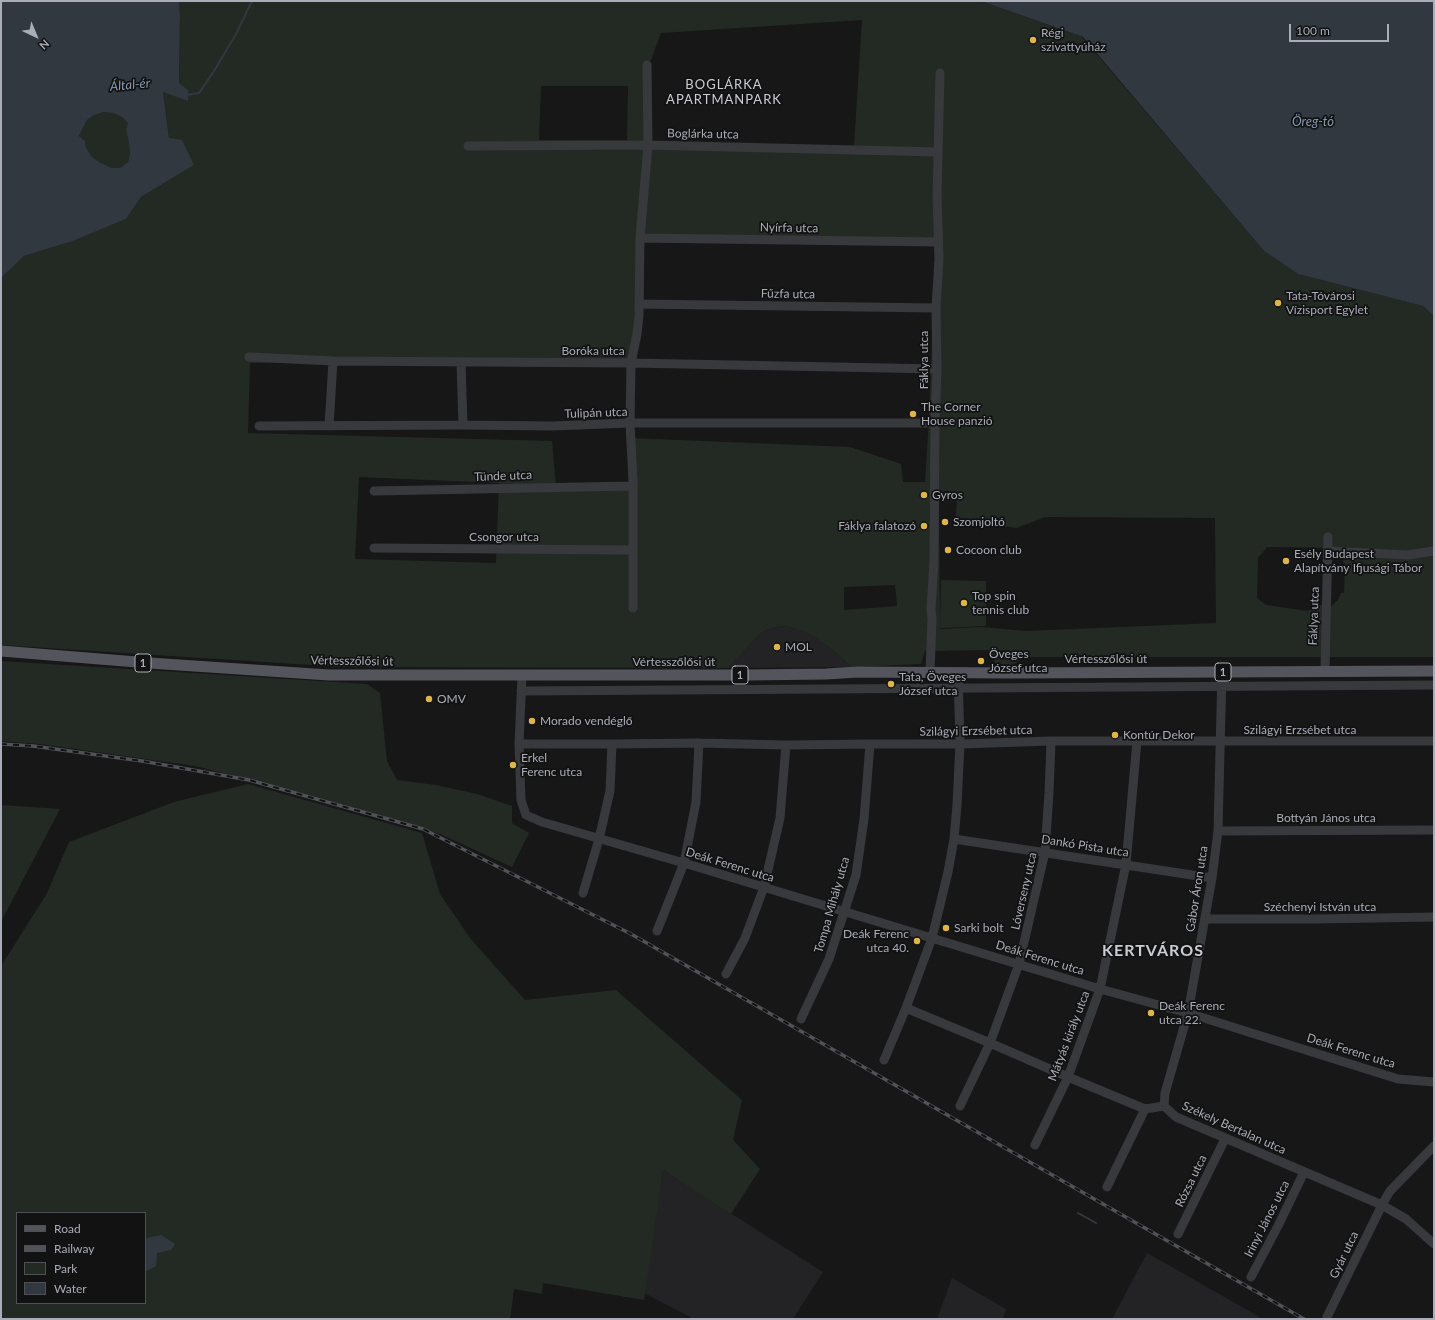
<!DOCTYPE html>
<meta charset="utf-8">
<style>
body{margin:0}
#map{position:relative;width:1435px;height:1320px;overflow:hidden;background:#171718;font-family:Lato,sans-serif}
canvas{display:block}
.frame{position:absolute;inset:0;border:2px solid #aaadb7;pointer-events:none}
.legend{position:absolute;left:16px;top:1212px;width:130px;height:92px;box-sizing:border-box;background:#121213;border:1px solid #4f5055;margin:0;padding:5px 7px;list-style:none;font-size:12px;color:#aaadb7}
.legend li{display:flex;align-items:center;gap:8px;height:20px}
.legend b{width:20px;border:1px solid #4f5055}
.north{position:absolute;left:16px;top:16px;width:40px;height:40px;-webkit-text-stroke:3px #121213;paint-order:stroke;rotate:136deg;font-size:11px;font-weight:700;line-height:16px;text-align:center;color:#aaadb7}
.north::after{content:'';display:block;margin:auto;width:14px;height:18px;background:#aaadb7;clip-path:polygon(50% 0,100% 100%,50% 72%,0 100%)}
.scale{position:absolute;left:1289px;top:24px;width:100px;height:18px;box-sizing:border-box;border:2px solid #aaadb7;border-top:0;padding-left:5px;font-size:12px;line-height:14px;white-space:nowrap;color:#aaadb7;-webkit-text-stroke:3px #121213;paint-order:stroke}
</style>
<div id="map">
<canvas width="1435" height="1320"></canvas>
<div class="frame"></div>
<ul class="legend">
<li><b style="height:5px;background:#54555c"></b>Road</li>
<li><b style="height:5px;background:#515258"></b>Railway</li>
<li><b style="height:11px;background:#232a24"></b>Park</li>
<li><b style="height:11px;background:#313840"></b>Water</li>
</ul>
<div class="north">N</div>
<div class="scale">100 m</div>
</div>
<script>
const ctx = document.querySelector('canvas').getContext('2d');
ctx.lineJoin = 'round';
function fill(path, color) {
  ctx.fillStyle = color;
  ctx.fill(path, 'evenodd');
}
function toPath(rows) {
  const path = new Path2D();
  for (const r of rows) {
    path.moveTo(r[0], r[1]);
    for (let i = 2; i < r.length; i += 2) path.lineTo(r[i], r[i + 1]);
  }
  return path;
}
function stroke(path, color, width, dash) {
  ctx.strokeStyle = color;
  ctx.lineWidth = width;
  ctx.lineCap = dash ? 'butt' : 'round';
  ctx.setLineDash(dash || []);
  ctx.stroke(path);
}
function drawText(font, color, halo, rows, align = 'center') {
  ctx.font = font + ' Lato,sans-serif';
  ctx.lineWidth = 3.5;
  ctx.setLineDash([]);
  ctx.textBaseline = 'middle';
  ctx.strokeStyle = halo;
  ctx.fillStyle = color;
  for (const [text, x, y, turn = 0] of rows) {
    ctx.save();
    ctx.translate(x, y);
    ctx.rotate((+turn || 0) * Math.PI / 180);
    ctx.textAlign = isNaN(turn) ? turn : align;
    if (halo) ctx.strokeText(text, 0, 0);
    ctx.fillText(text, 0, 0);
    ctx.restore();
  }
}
fill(toPath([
 [780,626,790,627,809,634,829,647,852,667,727,668,736,660,754,640,765,630],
 [663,1170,823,1272,793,1319,694,1319,644,1293],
 [1147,1253,1179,1271,1263,1319,1112,1319],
 [952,1278,1006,1309,1003,1319,937,1319]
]), '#232325');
fill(toPath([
 [179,1,981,1,1082,37,1264,251,1298,274,1423,306,1434,316,1434,657,1024,657,1010,667,996,664,988,650,925,651,921,664,852,667,829,647,809,634,790,627,780,626,765,630,754,640,736,660,727,668,342,667,1,645,1,278,24,256,73,241,126,219,141,197,194,165,169,138,163,91,188,101,188,90,179,84,180,15],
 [862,20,854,146,651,144,649,65,661,33],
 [541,86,628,86,627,140,539,140],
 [640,238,936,240,929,420,925,482,903,482,901,464,850,447,629,438,629,489,556,487,552,441,248,433,250,363,575,359,631,363],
 [359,477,499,483,496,563,355,559],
 [939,500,957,501,955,528,997,525,1016,528,1046,517,1215,518,1216,623,1026,631,981,627,940,629],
 [1267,547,1343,548,1343,562,1345,564,1344,593,1341,593,1338,600,1330,607,1315,604,1308,611,1266,605,1257,598,1258,558],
 [895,585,897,606,844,610,844,587],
 [104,112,113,113,122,117,128,123,126,129,129,143,130,154,128,162,120,168,112,168,99,162,91,157,86,148,85,141,79,136,87,120,94,115],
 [941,580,986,581,986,626,940,628],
 [1,661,367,684,380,693,387,761,397,780,436,785,477,794,512,806,512,823,529,833,512,867,440,834,402,822,310,795,195,766,40,744,1,741],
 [248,784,422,833,440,894,470,938,525,1000,616,990,742,1100,733,1140,760,1169,731,1214,663,1170,644,1300,543,1283,542,1294,514,1289,510,1319,1,1319,1,966,46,895,69,842,174,802],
 [17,1213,145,1213,145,1303,17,1303],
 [1,805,60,809,1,922]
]), '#232a24');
fill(toPath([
 [1,1,179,1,180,15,179,83,188,90,188,101,163,92,169,138,182,140,194,165,141,197,126,219,73,241,24,256,1,278],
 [104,112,113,113,122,117,128,123,126,129,129,143,130,154,128,162,120,168,112,168,99,162,92,157,86,148,85,141,79,136,87,120,94,115],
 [981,1,1434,1,1434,316,1423,306,1298,274,1264,251,1083,37],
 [161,1235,175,1244,171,1250,157,1253,156,1266,145,1272,145,1243,147,1238]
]), '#313840');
stroke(toPath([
 [187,95,199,93,214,71,236,34,252,1],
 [1078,1213,1096,1223]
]), '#313840', 2);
stroke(toPath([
 [468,146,648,145,938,152],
 [640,238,938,242],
 [639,304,936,308],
 [249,357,333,361,631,363,937,369],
 [461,362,463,425],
 [259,426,463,425,552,426,630,423,935,423],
 [329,426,333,361],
 [374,491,633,486],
 [374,548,633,550],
 [1328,551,1408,555,1434,551],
 [633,608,633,481,630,423,631,363,637,334,639,315,640,238,648,145,647,65],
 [1325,671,1328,537],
 [930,672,932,619,931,610,934,561,935,423,937,369,936,308,939,259,937,197,940,73],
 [522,675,519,744,521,800,526,815,542,822,684,863,1100,989,1188,1013,1398,1079,1434,1082],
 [521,691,1434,685],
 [519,744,612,744,699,743,786,745,870,744,960,744,1051,741,1434,741],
 [1218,831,1434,830],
 [954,839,1212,878],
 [583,893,599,839,610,791,612,744],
 [1206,919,1316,919,1434,917],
 [657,931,684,863,696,802,699,743],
 [726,974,745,938,764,887,780,818,786,745],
 [906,1008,990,1043,1068,1077,1145,1109,1164,1106,1176,1117,1382,1205,1406,1219,1434,1244],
 [801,1019,829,959,856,875,864,819,870,744],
 [884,1060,906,1008,932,938,948,872,954,839,957,805,960,744,958,673],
 [960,1106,990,1043,1019,964,1045,852,1049,793,1051,741],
 [1164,1106,1165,1093,1188,1013,1212,878,1218,831,1222,672],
 [1035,1145,1068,1077,1100,989,1126,864,1137,741],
 [1107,1187,1145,1109],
 [1178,1234,1225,1139],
 [1251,1277,1278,1226,1304,1172],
 [1327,1317,1382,1205,1390,1191,1434,1146]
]), '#38393d', 9);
stroke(toPath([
 [1,651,149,663,329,675,748,675,826,674,858,672,1012,673,1434,671]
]), '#54555c', 11);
const rail = toPath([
 [1,744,33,746,142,761,249,780,423,829,631,934,1304,1319]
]);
stroke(rail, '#515258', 3.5);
stroke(rail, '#121213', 2, [6]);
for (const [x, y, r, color] of [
 [1033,40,4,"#dfb448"],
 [1278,303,4,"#dfb448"],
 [913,414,4,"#dfb448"],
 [924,495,4,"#dfb448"],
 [945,522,4,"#dfb448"],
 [924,526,4,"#dfb448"],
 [948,550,4,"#dfb448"],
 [1286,561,4,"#dfb448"],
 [964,603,4,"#dfb448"],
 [777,647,4,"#dfb448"],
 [981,661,4,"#dfb448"],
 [891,684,4,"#dfb448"],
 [429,699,4,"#dfb448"],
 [532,721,4,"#dfb448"],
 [1115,735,4,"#dfb448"],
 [513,765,4,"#dfb448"],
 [946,928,4,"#dfb448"],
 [917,941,4,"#dfb448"],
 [1151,1013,4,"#dfb448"]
]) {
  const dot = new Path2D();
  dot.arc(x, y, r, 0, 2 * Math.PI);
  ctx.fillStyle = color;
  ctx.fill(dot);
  stroke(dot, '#121213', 1.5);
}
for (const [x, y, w] of [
 [143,663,16],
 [1223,672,16],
 [740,675,16]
]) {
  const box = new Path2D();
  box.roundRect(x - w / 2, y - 9, w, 18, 3);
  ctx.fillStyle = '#121213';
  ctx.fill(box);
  stroke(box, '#aaadb7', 1);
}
drawText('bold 11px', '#aaadb7', null, [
 ["1",143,663],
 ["1",1223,672],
 ["1",740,675]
]);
drawText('12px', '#aaadb7', '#121213', [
 ["Régi",1041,33],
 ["szivattyúház",1041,47],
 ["Tata-Tóvárosi",1286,296],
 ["Vízisport Egylet",1286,310],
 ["The Corner",921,407],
 ["House panzió",921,421],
 ["Gyros",932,495],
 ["Szomjoltó",953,522],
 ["Fáklya falatozó",916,526,"right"],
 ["Cocoon club",956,550],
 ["Esély Budapest",1294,554],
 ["Alapítvány Ifjusági Tábor",1294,568],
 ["Top spin",972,596],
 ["tennis club",972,610],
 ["MOL",785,647],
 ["Öveges",989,654],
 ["József utca",989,668],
 ["Tata, Öveges",899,677],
 ["József utca",899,691],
 ["OMV",437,699],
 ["Morado vendéglő",540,721],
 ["Kontúr Dekor",1123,735],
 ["Erkel",521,758],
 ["Ferenc utca",521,772],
 ["Sarki bolt",954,928],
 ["Deák Ferenc",909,934,"right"],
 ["utca 40.",909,948,"right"],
 ["Deák Ferenc",1159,1006],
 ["utca 22.",1159,1020]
], 'left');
drawText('12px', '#aaadb7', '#121213', [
 ["Boglárka utca",703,134,1],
 ["Nyírfa utca",789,228,1],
 ["Fűzfa utca",788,294,1],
 ["Boróka utca",593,351],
 ["Fáklya utca",924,360,-90],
 ["Tulipán utca",596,413,-2],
 ["Tünde utca",503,476,-2],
 ["Csongor utca",504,537],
 ["Fáklya utca",1314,616,-88],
 ["Vértesszőlősi út",1106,659],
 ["Vértesszőlősi út",352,661,1],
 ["Vértesszőlősi út",674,662],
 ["Szilágyi Erzsébet utca",1300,730],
 ["Szilágyi Erzsébet utca",976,731,-1],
 ["Bottyán János utca",1326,818],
 ["Dankó Pista utca",1085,846,9],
 ["Deák Ferenc utca",730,865,17],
 ["Gábor Áron utca",1197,889,-81],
 ["Lóverseny utca",1024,891,-77],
 ["Tompa Mihály utca",832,905,-74],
 ["Széchenyi István utca",1320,907],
 ["Deák Ferenc utca",1040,958,17],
 ["Mátyás király utca",1069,1036,-69],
 ["Deák Ferenc utca",1351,1051,17],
 ["Székely Bertalan utca",1234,1128,24],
 ["Rózsa utca",1191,1181,-64],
 ["Irinyi János utca",1267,1219,-63],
 ["Gyár utca",1344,1255,-64]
]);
drawText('italic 13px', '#8599ae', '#121213', [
 ["Által-ér",130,85,-5],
 ["Öreg-tó",1313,122]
]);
ctx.letterSpacing = '1px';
drawText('13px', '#cbccd3', '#121213', [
 ["BOGLÁRKA",724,85],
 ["APARTMANPARK",724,100]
]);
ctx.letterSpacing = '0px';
ctx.letterSpacing = '1px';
drawText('bold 16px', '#cbccd3', '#121213', [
 ["KERTVÁROS",1153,951]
]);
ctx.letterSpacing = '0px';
</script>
